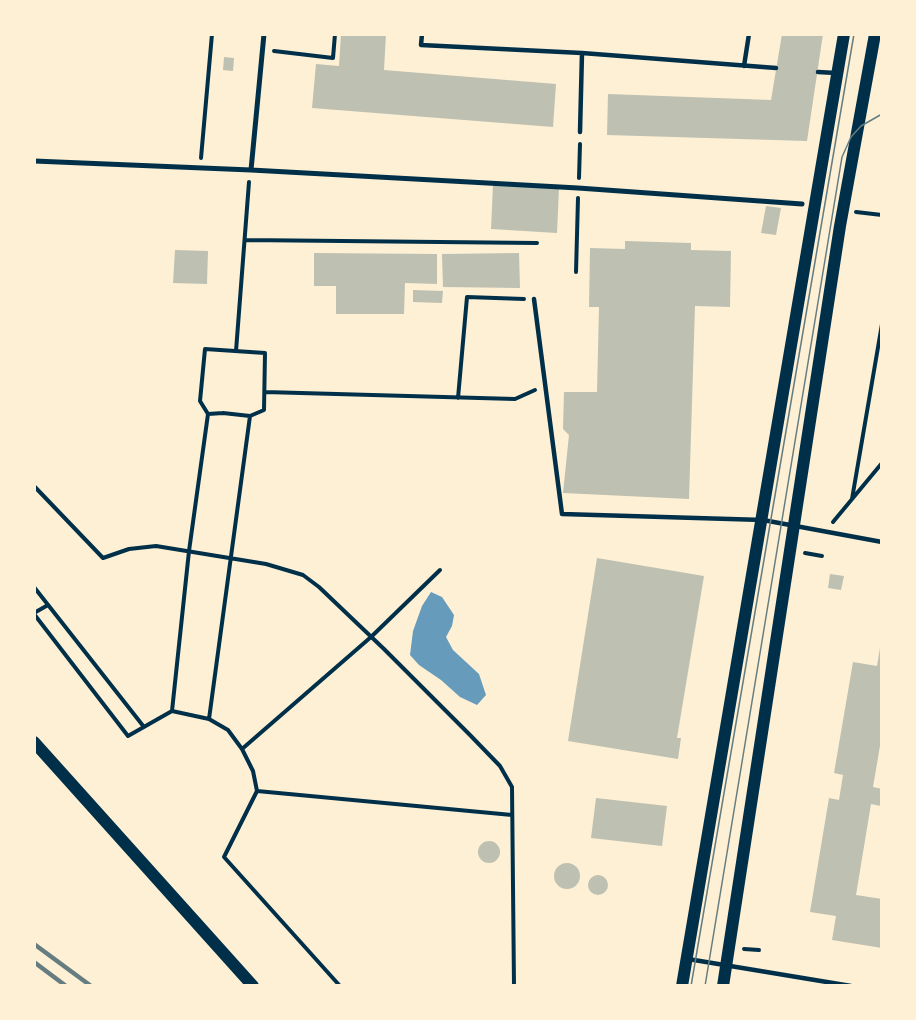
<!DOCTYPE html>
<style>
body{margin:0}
#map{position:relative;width:916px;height:1020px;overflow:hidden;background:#fdf0d5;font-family:"Open Sans",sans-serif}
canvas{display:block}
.frame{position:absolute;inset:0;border:36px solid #fdf0d5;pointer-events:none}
</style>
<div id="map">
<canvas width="916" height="1020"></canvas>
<div class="frame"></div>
</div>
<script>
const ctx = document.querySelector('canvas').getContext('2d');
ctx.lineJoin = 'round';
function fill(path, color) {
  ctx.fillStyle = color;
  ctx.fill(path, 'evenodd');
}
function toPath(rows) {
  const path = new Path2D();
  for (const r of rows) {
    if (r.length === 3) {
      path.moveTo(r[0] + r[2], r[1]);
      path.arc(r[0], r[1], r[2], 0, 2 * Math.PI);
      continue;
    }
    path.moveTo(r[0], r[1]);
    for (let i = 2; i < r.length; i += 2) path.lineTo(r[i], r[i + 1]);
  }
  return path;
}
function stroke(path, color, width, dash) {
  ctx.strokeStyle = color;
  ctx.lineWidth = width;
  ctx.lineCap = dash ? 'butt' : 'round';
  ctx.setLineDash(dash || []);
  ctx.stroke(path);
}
fill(toPath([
 [431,592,442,597,454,615,452,626,446,637,453,650,479,674,486,695,477,705,460,697,441,680,419,665,410,655,413,631,422,606]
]), '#669bbc');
fill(toPath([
 [341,34,386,34,384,70,556,84,553,127,312,108,316,64,339,66],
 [782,34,823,34,807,141,607,135,608,94,771,100],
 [224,57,234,58,233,71,223,70],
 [493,184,559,188,557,233,491,229],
 [766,206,781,208,776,235,761,233],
 [625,241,691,243,691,250,731,251,730,307,695,306,689,499,563,493,569,435,563,429,564,392,597,392,599,307,589,307,590,248,625,249],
 [175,250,208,251,207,284,173,283],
 [314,253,437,254,437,284,405,283,404,314,336,314,336,286,314,286],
 [519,253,520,288,443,287,442,254],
 [413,290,443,291,442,303,413,302],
 [597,558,704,576,677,738,681,738,678,759,568,741],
 [830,574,844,576,841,590,828,588],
 [880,648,882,734,873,787,882,789,882,802,881,806,871,804,856,895,882,899,882,948,832,940,836,916,810,912,829,798,839,800,843,775,834,773,853,662,877,666],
 [596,798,667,806,662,846,591,838],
 [489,852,11],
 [567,876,13],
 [598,885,10]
]), '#bec0b2');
stroke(toPath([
 [274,51,333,58,335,34],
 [201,158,212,34],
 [579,178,580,144],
 [856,212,882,215],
 [245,240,537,243],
 [576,272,578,198],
 [236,351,249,182],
 [265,392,515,399,535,390],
 [458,398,467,297,524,299],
 [223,413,250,416,209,719,172,711,189,551,208,414,223,413],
 [208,414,200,401,205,349,265,353,264,410,250,416],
 [34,486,103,558,129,549,156,546,266,564,303,575,319,587,384,649,470,735,500,766,512,787,514,986],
 [852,499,882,324],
 [833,522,882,463],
 [805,553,822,556],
 [34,587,144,727],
 [34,613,48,605],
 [34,614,128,736,172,711],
 [209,719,228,730,242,749,253,771,257,791,512,815],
 [242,749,371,637,440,570],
 [257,791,224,857,340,986],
 [744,949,759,950]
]), '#003049', 4);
stroke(toPath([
 [422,34,421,45,582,53,776,68],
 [744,66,749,34],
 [818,72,836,73],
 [580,132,582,53],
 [534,299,562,514,763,520,882,542],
 [688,959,851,986]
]), '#003049', 4.5);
stroke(toPath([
 [34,161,251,170,578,188,802,204],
 [251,170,264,34]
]), '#003049', 5);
stroke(toPath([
 [34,742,253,986],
 [682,986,844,34],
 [723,986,840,226,875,34]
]), '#003049', 12);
stroke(toPath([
 [691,986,854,34],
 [705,986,842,157,851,137,861,126,882,114]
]), '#657d81', 1.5);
stroke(toPath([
 [34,944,91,986],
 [34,962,66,986]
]), '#657d81', 4.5);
</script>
